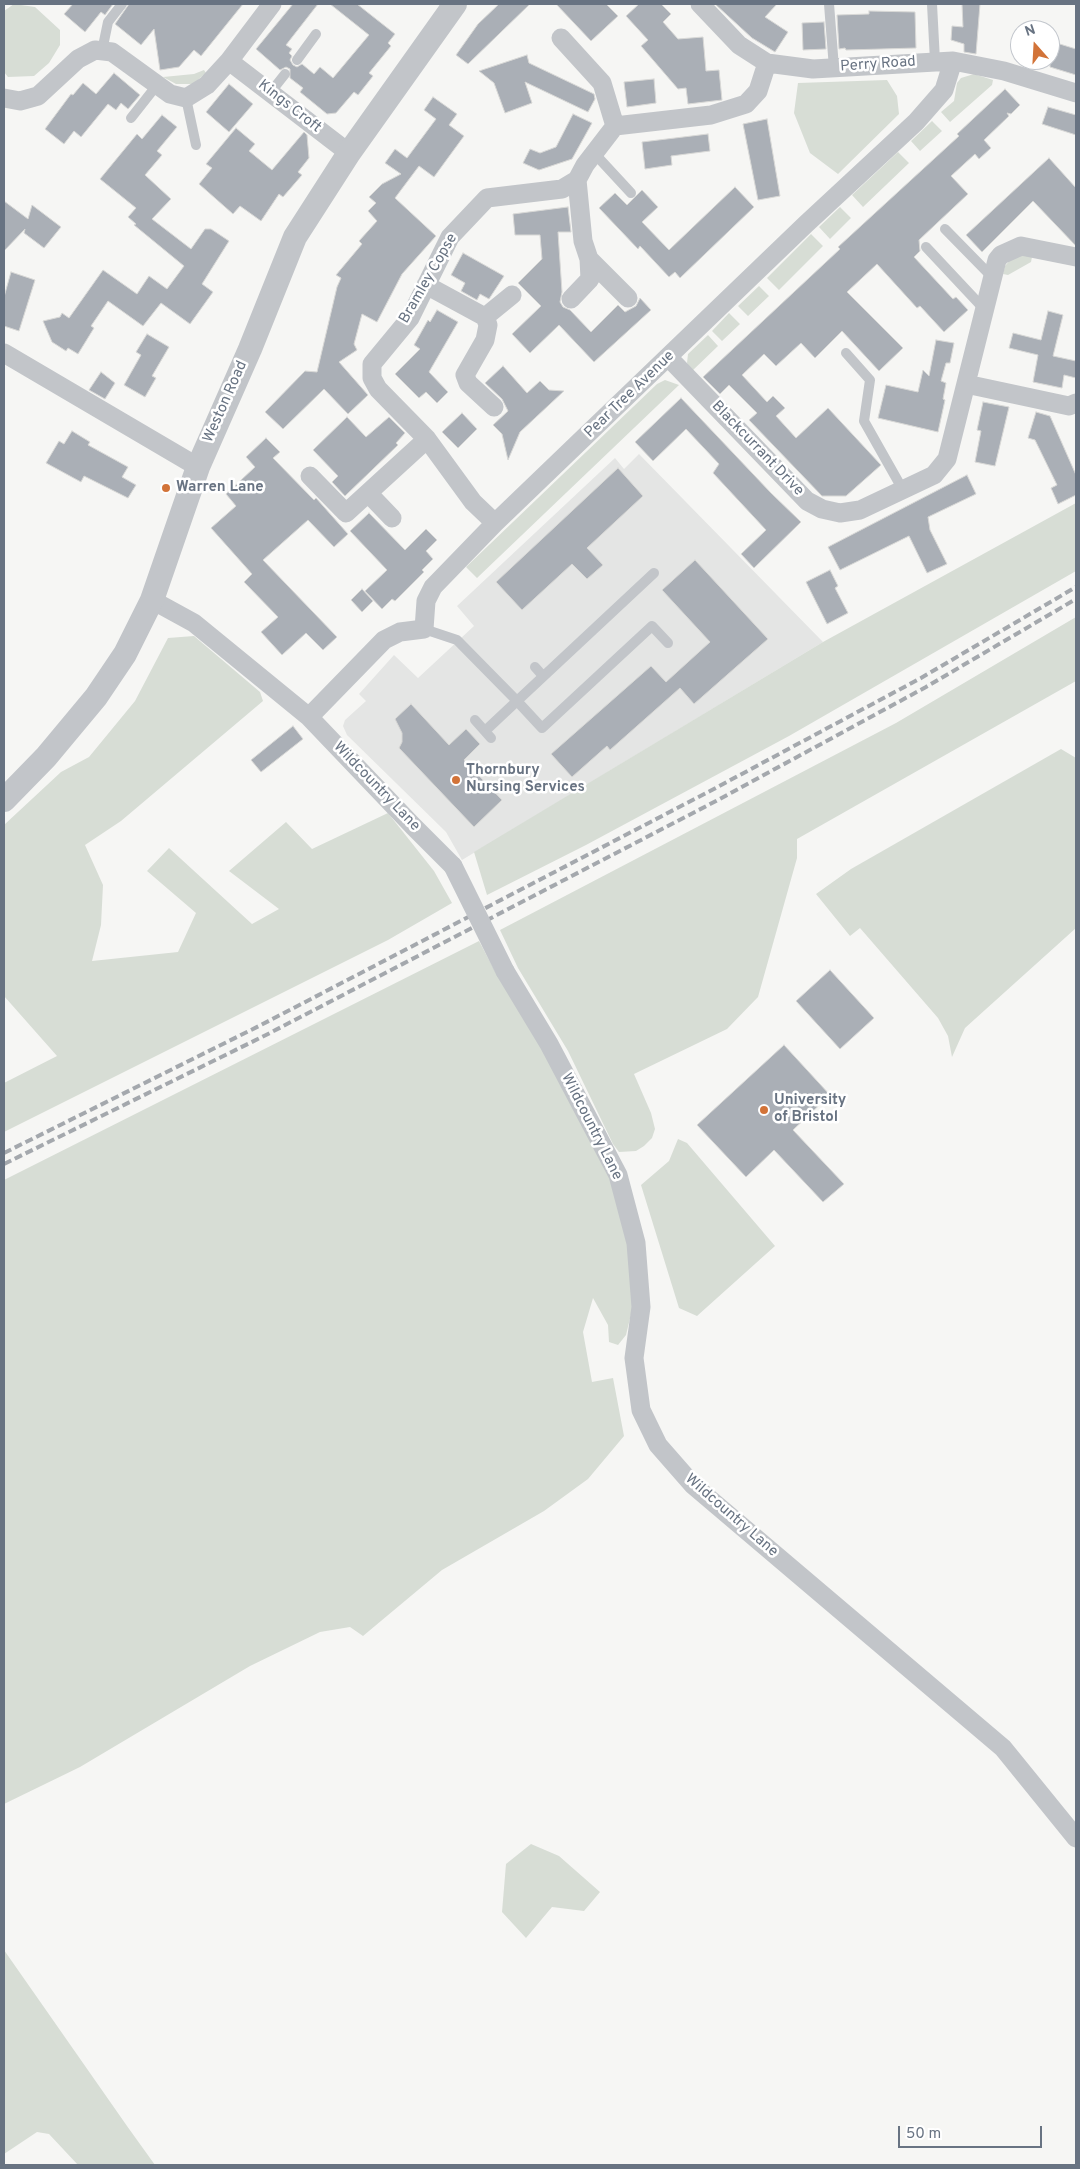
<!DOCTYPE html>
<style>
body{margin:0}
#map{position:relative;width:1080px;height:2169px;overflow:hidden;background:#f6f6f4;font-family:Overpass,sans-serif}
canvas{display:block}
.frame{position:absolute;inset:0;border:5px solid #687382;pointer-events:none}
.north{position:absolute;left:1010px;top:20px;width:50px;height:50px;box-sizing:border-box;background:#fff;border:1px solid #c3c7cd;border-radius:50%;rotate:341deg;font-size:14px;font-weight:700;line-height:20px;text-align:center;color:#687382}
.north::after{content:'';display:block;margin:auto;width:18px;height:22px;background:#d27338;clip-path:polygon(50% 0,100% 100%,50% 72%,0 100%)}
.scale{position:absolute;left:898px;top:2126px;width:144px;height:22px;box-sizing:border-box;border:2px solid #687382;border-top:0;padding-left:6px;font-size:15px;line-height:18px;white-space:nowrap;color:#687382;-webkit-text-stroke:4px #fff;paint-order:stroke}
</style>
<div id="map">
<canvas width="1080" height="2169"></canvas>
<div class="frame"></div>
<div class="north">N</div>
<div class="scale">50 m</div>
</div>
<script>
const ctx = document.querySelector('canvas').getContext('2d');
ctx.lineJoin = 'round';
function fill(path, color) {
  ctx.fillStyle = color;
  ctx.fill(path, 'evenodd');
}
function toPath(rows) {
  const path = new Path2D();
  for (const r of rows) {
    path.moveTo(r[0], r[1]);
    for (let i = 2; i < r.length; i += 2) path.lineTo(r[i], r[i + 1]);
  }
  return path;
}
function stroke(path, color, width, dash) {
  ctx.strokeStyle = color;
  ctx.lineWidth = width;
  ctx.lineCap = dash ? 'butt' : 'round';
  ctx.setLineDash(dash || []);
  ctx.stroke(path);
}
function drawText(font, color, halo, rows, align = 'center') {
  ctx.font = font + ' Overpass,sans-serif';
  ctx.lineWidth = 5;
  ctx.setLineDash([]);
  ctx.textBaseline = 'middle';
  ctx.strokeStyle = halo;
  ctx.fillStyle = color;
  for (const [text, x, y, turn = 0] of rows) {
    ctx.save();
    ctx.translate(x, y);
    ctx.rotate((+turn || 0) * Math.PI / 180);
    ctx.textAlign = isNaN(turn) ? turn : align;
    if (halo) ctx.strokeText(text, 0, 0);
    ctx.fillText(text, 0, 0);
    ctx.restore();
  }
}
fill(toPath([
 [639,454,823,642,462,860,446,832,347,735,343,726,345,720,366,701,359,694,394,655,418,678,474,626,457,606,615,458,624,469]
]), '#e4e5e4');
fill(toPath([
 [14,4,35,7,60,30,60,45,49,63,34,76,8,77,4,72,4,11],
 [204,70,206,73,193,84,176,84,163,77,194,74],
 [974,74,993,80,992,85,950,122,941,112,954,101,957,83,961,78],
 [887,80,897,96,899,114,838,174,810,153,794,113,798,83],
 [932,121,942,131,920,151,911,141],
 [898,152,909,163,863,207,852,195],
 [840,207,851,218,830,239,819,227],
 [811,234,823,246,779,290,767,278],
 [1021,255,1032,257,1031,262,1008,275,1003,274,1005,266,1010,260],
 [759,286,769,296,748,316,738,306],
 [729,313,740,324,722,341,712,331],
 [708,335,718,346,691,372,687,363,688,354],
 [665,380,679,385,477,578,466,567,657,384],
 [1076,503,1076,571,789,736,586,845,487,895,474,852,823,642],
 [1076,617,1076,681,797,839,797,858,758,997,727,1029,634,1074,651,1113,655,1129,652,1138,644,1146,636,1151,619,1152,613,1144,568,1051,518,968,500,930,896,723],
 [194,636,260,692,263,701,121,821,85,845,103,885,101,925,92,961,178,952,196,913,147,871,169,848,252,924,279,909,229,871,286,822,312,849,388,813,434,871,452,903,388,940,4,1132,4,1083,57,1056,4,996,4,825,61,772,89,757,135,701,168,638],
 [1061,749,1076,758,1076,928,965,1028,952,1057,948,1036,938,1018,860,928,850,936,816,894,851,869],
 [479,941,497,975,542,1046,611,1177,630,1243,634,1302,626,1335,618,1345,609,1342,608,1325,593,1298,583,1332,592,1382,613,1378,624,1436,588,1479,544,1511,442,1570,363,1636,350,1627,320,1632,250,1666,80,1767,4,1804,4,1180],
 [678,1139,687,1143,775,1246,697,1316,679,1308,641,1185,669,1161],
 [531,1844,559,1856,600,1892,584,1911,552,1907,526,1938,502,1912,506,1864],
 [4,1950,127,2126,155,2165,78,2165,49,2134,37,2132,4,2154]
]), '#d7ddd5');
const building = toPath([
 [73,4,113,4,105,15,101,12,85,32,64,14,73,4],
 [129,4,243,4,201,56,194,50,179,67,160,70,154,29,141,45,115,24,129,4],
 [293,4,318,4,286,45,292,49,289,53,292,56,290,60,293,65,297,67,302,64,314,74,320,67,333,78,369,35,330,4,357,4,395,34,388,43,391,46,369,73,373,76,358,95,354,92,336,113,327,114,300,92,303,88,290,78,290,69,286,67,280,70,256,49,293,4],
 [499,4,530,4,468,64,456,55,478,24,499,4],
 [556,4,606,4,618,16,591,41,556,4],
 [639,4,661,4,671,14,663,22,678,39,703,37,706,71,719,70,722,100,688,104,686,88,678,89,641,46,648,40,626,16,639,4],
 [715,4,777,4,765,17,788,32,775,52,752,38,715,4],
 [962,4,980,4,976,54,964,52,964,44,951,40,952,26,963,27,962,4],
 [869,11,915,12,916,48,846,50,845,48,839,49,837,15,869,14,869,11],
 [824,22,826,49,803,50,802,23,824,22],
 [1050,41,1076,49,1076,75,1050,67,1050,41],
 [527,55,529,63,594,94,595,99,588,112,525,82,532,103,505,113,494,83,479,71,527,55],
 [114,73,140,95,128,109,121,103,116,110,108,104,81,137,74,131,64,144,45,129,71,94,73,95,83,83,96,94,114,73],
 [654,79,656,103,627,107,624,82,654,79],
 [229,84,253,104,229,132,206,112,229,84],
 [1005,89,1020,105,1011,114,1007,113,1009,116,984,140,991,148,979,159,975,154,951,176,968,194,919,240,920,251,914,257,953,299,956,297,968,310,944,332,920,306,917,308,877,264,847,292,903,348,879,371,842,331,815,358,801,343,776,366,764,354,742,375,767,402,773,396,785,408,776,416,796,438,828,408,881,465,846,496,822,496,749,420,757,413,729,385,720,394,703,377,840,249,838,247,959,136,957,134,1005,89],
 [433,97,457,114,449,125,464,136,434,177,419,166,395,198,436,236,402,274,377,322,362,314,354,344,357,350,339,362,368,395,348,414,324,389,283,429,265,412,305,371,317,372,337,287,341,278,336,275,362,244,359,241,377,221,368,211,376,203,369,197,382,184,401,174,385,163,395,149,407,158,436,119,424,110,433,97],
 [1048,107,1076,115,1076,135,1042,124,1048,107],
 [573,114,592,123,572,159,539,170,523,163,530,149,540,153,556,147,573,114],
 [162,115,177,127,157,151,162,155,145,175,171,199,152,219,191,249,205,229,211,229,229,241,202,284,213,292,190,324,161,303,143,326,108,301,91,326,94,328,78,354,68,348,66,351,52,342,43,321,60,317,62,313,69,318,103,270,137,294,149,276,167,289,184,266,134,225,136,224,128,217,136,208,100,179,137,134,142,139,162,115],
 [767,119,780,196,758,200,743,124,767,119],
 [236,128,255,144,249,151,272,170,304,132,307,135,309,158,298,172,302,175,283,197,279,194,261,221,240,206,233,214,199,184,212,168,206,164,236,128],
 [708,134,710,151,671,156,672,165,645,169,642,142,708,134],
 [1049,158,1076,188,1076,246,1033,201,982,252,966,235,1049,158],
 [735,187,754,207,680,278,675,272,669,277,640,246,638,249,599,208,615,193,627,205,642,190,658,207,642,222,669,250,735,187],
 [4,201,28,219,32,205,61,227,44,248,24,233,25,229,4,251,4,201],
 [568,207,571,232,558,232,562,292,560,302,563,307,570,310,591,332,618,305,625,312,636,306,640,298,651,310,594,362,559,325,530,353,512,334,541,306,518,283,542,259,540,235,515,235,513,214,568,207],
 [463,253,504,276,489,299,480,294,477,300,461,291,465,283,451,275,463,253],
 [11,272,35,280,19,331,4,326,4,297,11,272],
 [437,310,458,322,429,372,448,392,437,403,426,392,419,398,395,374,420,349,414,345,428,320,430,322,437,310],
 [1048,311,1063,315,1053,356,1076,361,1076,378,1064,375,1062,388,1033,382,1038,355,1009,348,1013,333,1041,340,1048,311],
 [147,334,169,347,152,376,156,378,145,397,124,385,141,355,136,352,147,334],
 [936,340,954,343,950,363,946,363,941,381,946,383,943,399,945,400,938,432,878,418,886,385,918,392,923,370,929,376,936,340],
 [503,366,527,393,540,381,549,390,564,391,520,432,508,460,502,434,493,425,508,411,502,399,485,383,503,366],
 [101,372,115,383,105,399,89,390,101,372],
 [681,398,771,493,801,522,754,568,741,554,766,530,713,473,719,464,686,429,653,461,635,442,681,398],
 [983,402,1009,407,995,466,975,462,981,431,977,430,983,402],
 [1036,412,1050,416,1076,475,1076,495,1058,504,1051,488,1057,485,1035,440,1028,438,1036,412],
 [462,413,477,429,458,448,442,432,462,413],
 [347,417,366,437,389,417,405,433,396,443,398,445,345,496,332,482,338,476,313,450,347,417],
 [72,431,90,442,88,445,128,467,122,477,136,485,128,498,84,476,81,482,46,463,59,441,64,444,72,431],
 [266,438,280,452,273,458,314,500,316,498,348,534,334,547,308,520,263,560,337,637,323,650,306,633,282,655,261,632,278,617,244,582,252,574,211,528,236,506,226,494,255,467,246,457,266,438],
 [618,468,643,496,587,548,603,565,587,579,572,564,522,610,496,582,618,468],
 [967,475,976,494,928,517,930,530,947,564,927,573,909,536,840,570,828,547,967,475],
 [369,513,405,550,426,529,437,540,426,551,433,559,422,570,424,572,395,601,392,599,382,609,365,591,387,570,350,531,369,513],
 [695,560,768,639,694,704,680,688,610,750,607,746,572,777,551,754,651,666,666,682,710,642,662,590,695,560],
 [830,570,838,586,835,588,848,613,827,624,806,582,830,570],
 [362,589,373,601,362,612,351,600,362,589],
 [411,704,449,745,466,729,480,744,464,760,502,800,474,827,399,748,402,742,402,733,395,719,411,704],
 [293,726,303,739,261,772,251,760,293,726],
 [830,970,874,1018,840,1049,796,1001,830,970],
 [784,1045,830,1095,793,1130,844,1184,823,1202,774,1150,746,1177,697,1125,784,1045]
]);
fill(building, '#aaafb6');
stroke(building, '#d8d8d6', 1);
stroke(toPath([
 [829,4,834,68],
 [932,4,935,61],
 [102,51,108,22,122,4],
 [297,60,316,34],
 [270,93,285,74],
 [186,98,196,145],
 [131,118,157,85],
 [594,153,631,193],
 [945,229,993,278],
 [926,247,985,310],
 [846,353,870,380,864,421,903,490],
 [654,573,517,701,542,728,652,626,668,643],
 [424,629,457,640,517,701,485,731],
 [535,667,543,676],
 [475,720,491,738]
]), '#c2c5c9', 10);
stroke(toPath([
 [700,4,739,45,767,63,813,69,953,61,1004,71,1076,93],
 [561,38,602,83,615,126],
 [229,61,349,153],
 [4,98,20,101,38,96,78,59,95,50,112,52,170,94,186,98,207,85,229,61,272,4],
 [577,180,583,241,589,259,628,298],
 [426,285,485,317,488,325,485,340,465,375,468,383,494,407],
 [571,299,590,279,589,259],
 [485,317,512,295],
 [4,353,198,467],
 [669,358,807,501,822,509,840,513,860,510,934,475,947,459,997,260,1001,255,1021,246,1076,257],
 [966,384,1069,406,1076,403],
 [310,476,346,513,427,439],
 [369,494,392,518],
 [495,523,473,502,427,439,378,389,372,378,372,364,410,318,450,237,487,198,562,189,577,180,585,165,615,126,711,115,746,104,758,91,767,63],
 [152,600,194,623,309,717,413,826,453,866],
 [309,717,384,640,400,632,424,629,426,601,433,587,495,523,806,224,916,122,944,90,953,61],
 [505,971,549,1044,618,1175,636,1243,641,1307,634,1358,641,1410,658,1445,693,1485,1003,1748,1076,1838]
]), '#c2c5c9', 19);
stroke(toPath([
 [4,800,46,757,96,697,125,654,152,600,198,467,250,349,295,237,349,153,455,4]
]), '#c2c5c9', 24);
stroke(toPath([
 [4,1153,261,1025,710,791,921,678,1076,587],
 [4,1164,266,1035,716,801,926,687,1076,599]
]), '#a4a8ad', 4, [8, 4]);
stroke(toPath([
 [453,866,505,971]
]), '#c2c5c9', 19);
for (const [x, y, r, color] of [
 [166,488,5,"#d27338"],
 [456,780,5,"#d27338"],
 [764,1110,5,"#d27338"]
]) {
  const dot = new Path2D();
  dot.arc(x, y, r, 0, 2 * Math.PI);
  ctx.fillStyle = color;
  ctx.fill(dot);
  stroke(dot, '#fff', 2);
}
drawText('15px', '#687382', '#fff', [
 ["Perry Road",878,65,-4],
 ["Kings Croft",289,107,38],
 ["Bramley Copse",429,279,-60],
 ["Pear Tree Avenue",630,395,-44],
 ["Weston Road",226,402,-66],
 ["Blackcurrant Drive",757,449,46],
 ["Wildcountry Lane",376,787,46],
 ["Wildcountry Lane",591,1127,63],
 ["Wildcountry Lane",731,1516,41]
]);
drawText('bold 15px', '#687382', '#fff', [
 ["Warren Lane",176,488],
 ["Thornbury",466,771],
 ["Nursing Services",466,788],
 ["University",774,1101],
 ["of Bristol",774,1118]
], 'left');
</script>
